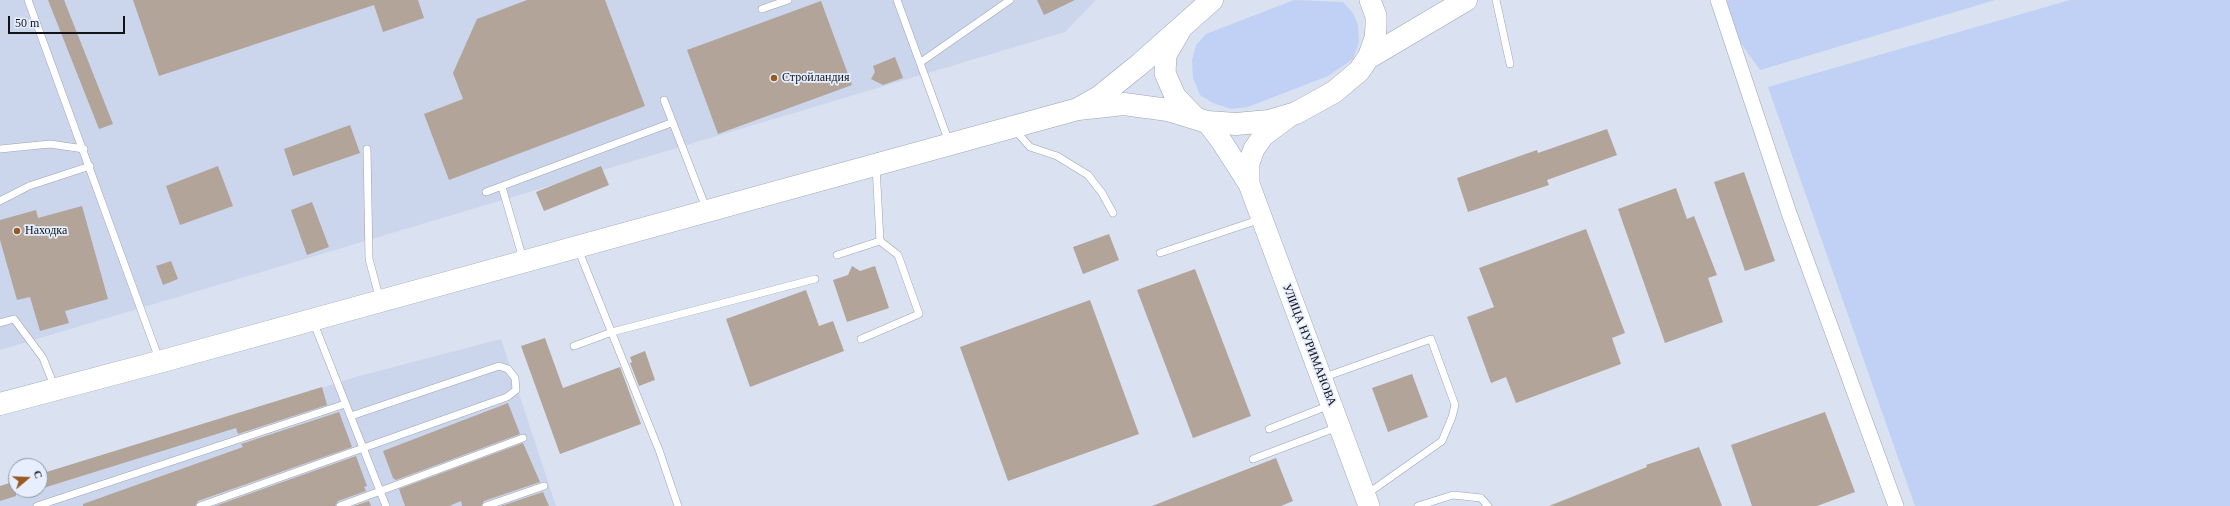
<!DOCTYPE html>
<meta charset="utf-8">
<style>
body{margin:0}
#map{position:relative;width:2230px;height:506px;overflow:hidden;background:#dae1f1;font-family:Georgia,serif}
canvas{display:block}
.north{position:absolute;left:8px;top:458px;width:40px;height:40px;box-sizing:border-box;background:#e7efff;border:1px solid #9197a3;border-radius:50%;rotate:71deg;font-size:11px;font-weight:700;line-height:16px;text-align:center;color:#101318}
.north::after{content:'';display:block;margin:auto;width:14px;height:18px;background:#995a20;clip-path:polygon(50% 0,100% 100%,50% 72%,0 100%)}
.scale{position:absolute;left:8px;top:16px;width:117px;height:18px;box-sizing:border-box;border:2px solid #101318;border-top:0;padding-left:5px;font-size:12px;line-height:14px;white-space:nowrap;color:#101318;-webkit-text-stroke:3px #e7efff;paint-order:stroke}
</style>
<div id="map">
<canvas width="2230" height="506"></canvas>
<div class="north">С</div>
<div class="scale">50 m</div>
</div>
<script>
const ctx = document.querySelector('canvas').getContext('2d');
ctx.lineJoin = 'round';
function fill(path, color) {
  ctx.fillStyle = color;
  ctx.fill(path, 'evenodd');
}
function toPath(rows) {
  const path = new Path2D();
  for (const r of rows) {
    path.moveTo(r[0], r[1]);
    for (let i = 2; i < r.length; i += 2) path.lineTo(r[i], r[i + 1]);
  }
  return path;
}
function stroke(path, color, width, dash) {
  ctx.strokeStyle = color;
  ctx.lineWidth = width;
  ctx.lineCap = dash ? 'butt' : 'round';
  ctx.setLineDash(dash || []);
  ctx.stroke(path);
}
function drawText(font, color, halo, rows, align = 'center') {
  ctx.font = font + ' Georgia,serif';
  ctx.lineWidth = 3.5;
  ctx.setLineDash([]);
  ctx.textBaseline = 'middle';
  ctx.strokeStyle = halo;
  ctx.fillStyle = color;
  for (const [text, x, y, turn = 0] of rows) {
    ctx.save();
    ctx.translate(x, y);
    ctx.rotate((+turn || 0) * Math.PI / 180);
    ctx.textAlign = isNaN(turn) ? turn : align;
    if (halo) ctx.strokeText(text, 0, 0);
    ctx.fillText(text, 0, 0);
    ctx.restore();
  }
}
fill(toPath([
 [0,0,1096,0,1065,32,0,350],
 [501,339,556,506,0,506,0,489,40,490,40,477,359,376]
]), '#cbd5ec');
fill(toPath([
 [1294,0,1343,2,1353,13,1358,25,1359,42,1353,59,1328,76,1248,107,1231,109,1213,103,1200,95,1193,78,1192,60,1196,45,1206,34],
 [1729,0,1995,0,1760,70,1740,42,1723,2],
 [2070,0,2230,0,2230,506,1915,506,1768,87]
]), '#c0d1f5');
fill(toPath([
 [48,0,64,0,113,124,99,129],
 [133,0,418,0,424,18,383,32,374,5,159,76],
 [527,0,605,0,645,106,449,180,424,114,463,99,453,73,477,19],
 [1037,0,1075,0,1044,15],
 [821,1,852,85,718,134,687,50],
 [895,57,903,78,883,85,871,79,875,72,873,66],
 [350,125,360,153,293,176,284,149],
 [1607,129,1617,155,1547,180,1549,185,1468,212,1457,178,1537,150,1538,153],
 [218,166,233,206,180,225,166,186],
 [601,166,609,185,544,211,536,192],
 [1744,172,1775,261,1745,271,1714,182],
 [1676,188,1687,219,1694,216,1717,275,1708,278,1723,322,1665,343,1618,209],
 [312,202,329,247,307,255,291,210],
 [82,206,108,299,65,311,69,323,40,331,30,297,17,300,0,240,0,220,36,210,38,218],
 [1586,229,1625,333,1612,338,1621,364,1516,403,1506,377,1491,383,1467,317,1494,307,1479,268],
 [1109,234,1119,260,1083,274,1073,247],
 [171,261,178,279,163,285,156,266],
 [852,266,860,271,875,266,889,308,847,322,833,280,848,275],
 [1195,269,1251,416,1193,438,1137,290],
 [806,290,819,326,833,321,844,351,750,387,726,319],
 [1090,300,1139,434,1008,481,960,347],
 [545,338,563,388,620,367,641,424,560,454,521,346],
 [645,351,655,380,639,386,630,363,632,362,630,357],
 [1412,374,1428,417,1388,432,1372,388],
 [322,387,327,405,238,434,236,428,40,489,40,474],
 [508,403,520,434,396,480,393,478,383,451],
 [339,412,352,447,198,501,195,506,83,506,83,504,243,447,241,444],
 [1825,412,1855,492,1817,506,1752,506,1731,445],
 [523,443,540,482,484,501,481,506,462,506,461,501,449,506,405,506,399,489],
 [1699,447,1722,506,1549,506,1647,467,1646,465],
 [356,456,367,486,364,487,366,491,338,501,335,506,215,506],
 [1276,458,1293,501,1281,506,1152,506],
 [16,481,16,496,0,501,0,486],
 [543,492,549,506,501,506],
 [369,501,371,506,354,506]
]), '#b2a499');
const service = toPath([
 [28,0,159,359],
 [897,0,949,142],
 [1496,0,1510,64],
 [762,9,788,0],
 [921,62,1010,0],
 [664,100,706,208],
 [1015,130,1030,147,1057,156,1088,175,1102,193,1113,213],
 [0,149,50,144,84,149],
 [367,149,369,259,380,300],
 [502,187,523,259],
 [486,192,671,123],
 [0,201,29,186,90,166],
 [578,249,659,450,678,506],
 [1160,253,1261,219],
 [837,255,880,241],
 [313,321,386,506],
 [0,323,14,319,43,358,55,388],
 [861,339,919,314,898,255,880,241,876,166],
 [574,346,612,332,815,279],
 [1322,378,1431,339,1455,405,1452,417,1442,441,1367,494],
 [1269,429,1330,405],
 [1253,459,1338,427],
 [37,506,345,404],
 [200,506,507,397,516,390,515,378,508,369,499,366,351,416],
 [340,506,523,438],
 [486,506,544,486],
 [1418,506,1453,495,1481,498,1488,506]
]);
const minor = toPath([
 [1718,0,1789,213,1896,506]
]);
const secondary = toPath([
 [1180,31,1166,55,1165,73,1175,96,1196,118],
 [1368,58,1375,38,1376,27,1376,16,1370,0],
 [1207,122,1222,142,1249,184,1369,506],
 [1249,184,1249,163,1254,149,1263,136,1290,116]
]);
const primary = toPath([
 [1081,107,1099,97,1140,64,1212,0],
 [0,404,170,359,1078,109,1124,104,1168,110,1207,122,1236,124,1269,121,1296,113,1334,92,1359,71,1368,58,1466,0]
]);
stroke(service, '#9ca3b2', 8);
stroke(minor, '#9ca3b2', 16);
stroke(secondary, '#9ca3b2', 22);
stroke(primary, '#9ca3b2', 23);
stroke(service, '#fff', 7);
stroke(minor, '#fff', 15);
stroke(secondary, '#fff', 21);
stroke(primary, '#fff', 22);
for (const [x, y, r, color] of [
 [774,78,4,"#995a20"],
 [17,231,4,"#995a20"]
]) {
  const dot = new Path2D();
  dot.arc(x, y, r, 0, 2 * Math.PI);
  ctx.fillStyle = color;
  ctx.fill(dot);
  stroke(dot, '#e7efff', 1.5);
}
drawText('12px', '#101318', '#e7efff', [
 ["Стройландия",782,78],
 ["Находка",25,231]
], 'left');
drawText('12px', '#101318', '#e7efff', [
 ["УЛИЦА НУРИМАНОВА",1309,345,69]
]);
</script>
